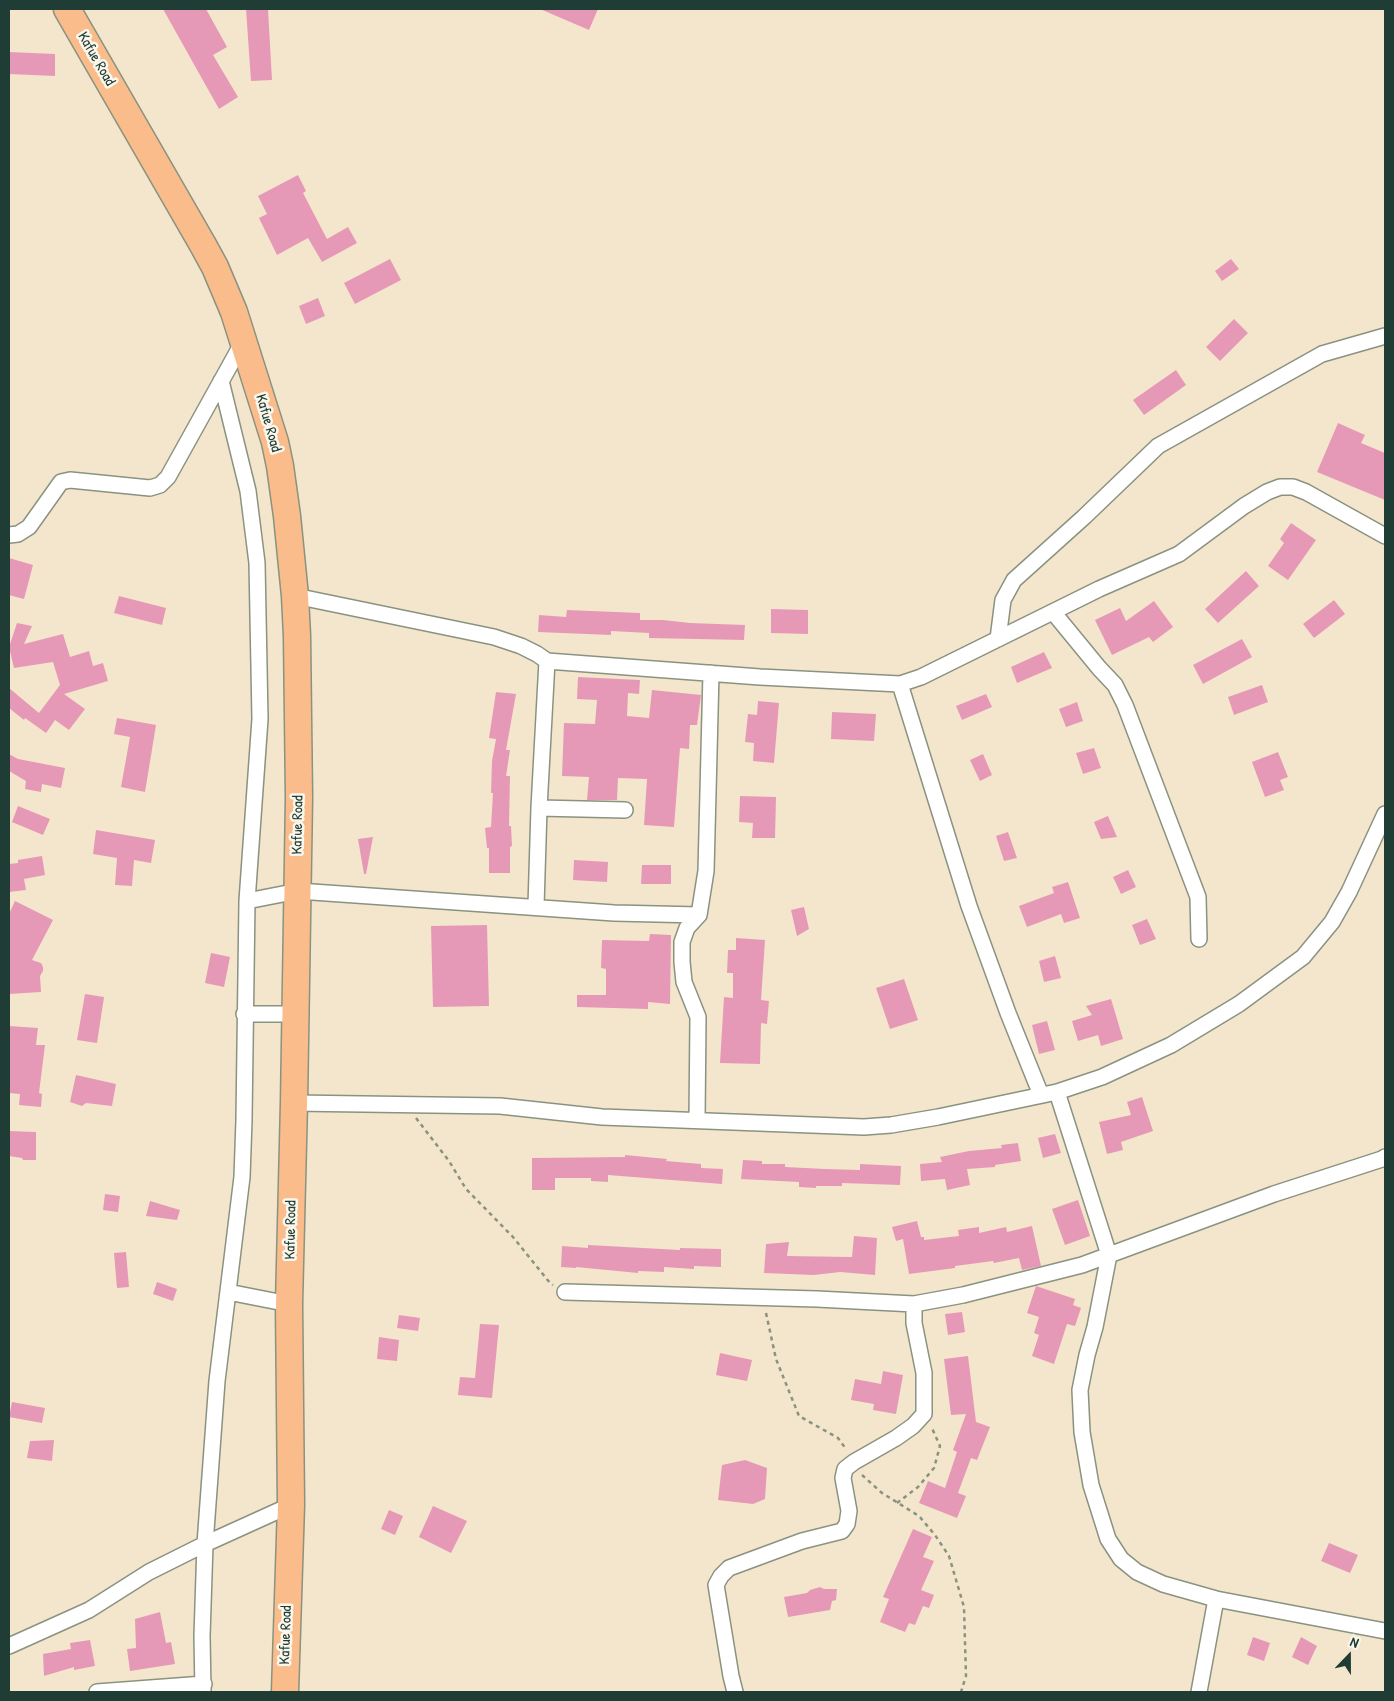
<!DOCTYPE html>
<style>
body{margin:0}
#map{position:relative;width:1394px;height:1701px;overflow:hidden;background:#f4e6cd;font-family:"Patrick Hand",sans-serif}
canvas{display:block}
.frame{position:absolute;inset:0;border:10px solid #1f3d34;pointer-events:none}
.north{position:absolute;left:1324px;top:1631px;width:50px;height:50px;-webkit-text-stroke:4px #fbf7ec;paint-order:stroke;rotate:22deg;font-size:14px;font-weight:700;line-height:20px;text-align:center;color:#1f3d34}
.north::after{content:'';display:block;margin:auto;width:18px;height:22px;background:#1f3d34;clip-path:polygon(50% 0,100% 100%,50% 72%,0 100%)}
</style>
<div id="map">
<canvas width="1394" height="1701"></canvas>
<div class="frame"></div>
<div class="north">N</div>
</div>
<script>
const ctx = document.querySelector('canvas').getContext('2d');
ctx.lineJoin = 'round';
function fill(path, color) {
  ctx.fillStyle = color;
  ctx.fill(path, 'evenodd');
}
function toPath(rows) {
  const path = new Path2D();
  for (const r of rows) {
    path.moveTo(r[0], r[1]);
    for (let i = 2; i < r.length; i += 2) path.lineTo(r[i], r[i + 1]);
  }
  return path;
}
function stroke(path, color, width, dash) {
  ctx.strokeStyle = color;
  ctx.lineWidth = width;
  ctx.lineCap = dash ? 'butt' : 'round';
  ctx.setLineDash(dash || []);
  ctx.stroke(path);
}
function drawText(font, color, halo, rows, align = 'center') {
  ctx.font = font + ' "Patrick Hand",sans-serif';
  ctx.lineWidth = 5;
  ctx.setLineDash([]);
  ctx.textBaseline = 'middle';
  ctx.strokeStyle = halo;
  ctx.fillStyle = color;
  for (const [text, x, y, turn = 0] of rows) {
    ctx.save();
    ctx.translate(x, y);
    ctx.rotate((+turn || 0) * Math.PI / 180);
    ctx.textAlign = isNaN(turn) ? turn : align;
    if (halo) ctx.strokeText(text, 0, 0);
    ctx.fillText(text, 0, 0);
    ctx.restore();
  }
}
fill(toPath([
 [163,9,206,9,227,47,213,55,238,97,219,109],
 [246,9,268,9,272,80,251,81],
 [540,9,598,9,589,30],
 [9,52,55,54,55,76,9,74],
 [298,175,306,191,303,193,327,239,348,227,357,243,322,262,308,238,277,255,259,218,267,214,258,196],
 [390,259,401,280,355,304,344,283],
 [1231,259,1239,269,1222,281,1215,271],
 [318,298,325,316,306,324,299,306],
 [1234,319,1248,333,1220,361,1206,347],
 [1176,370,1186,385,1144,415,1133,400],
 [1338,423,1365,435,1361,443,1385,453,1385,500,1317,472],
 [1291,523,1316,540,1288,580,1268,566,1284,543,1280,539],
 [9,558,33,565,24,599,9,595],
 [1246,571,1259,586,1218,623,1205,609],
 [119,596,166,608,162,625,114,613],
 [1334,600,1345,614,1314,638,1303,624],
 [1154,601,1173,627,1153,642,1149,637,1112,655,1095,620,1120,608,1126,621],
 [771,609,808,610,808,634,771,633],
 [567,610,640,613,640,620,663,620,690,623,745,625,744,640,649,638,649,633,611,631,611,635,538,632,539,615,566,617],
 [17,623,32,626,24,644,63,634,70,657,89,651,93,666,103,663,108,681,64,694,85,709,69,730,55,720,46,733,25,718,24,720,9,708,9,688,39,713,60,685,53,662,14,668,9,647],
 [1242,639,1252,657,1203,684,1193,665],
 [1044,652,1052,668,1017,683,1011,667],
 [578,677,640,680,639,694,628,693,627,716,649,718,652,690,701,695,697,725,690,725,689,749,680,748,674,827,644,825,647,779,618,778,617,800,587,800,589,777,562,776,564,723,595,724,597,700,577,699],
 [1262,685,1268,702,1234,715,1228,697],
 [496,692,516,694,506,750,510,750,506,776,510,776,509,826,511,826,512,846,510,847,510,873,489,873,489,848,487,848,485,828,491,827,493,793,491,793,492,761,496,739,489,738],
 [986,694,992,707,962,720,956,706],
 [758,701,779,703,774,763,753,761,754,743,745,742,748,714,757,715],
 [1077,702,1083,721,1066,727,1059,709],
 [832,712,876,714,874,741,831,739],
 [117,718,156,725,145,792,121,787,130,737,114,734],
 [1094,748,1101,768,1083,774,1076,753],
 [1278,752,1288,777,1280,780,1284,790,1265,797,1252,762],
 [9,754,18,759,65,768,61,788,42,784,41,792,25,789,26,781,9,771],
 [983,754,992,775,980,781,970,760],
 [740,796,776,797,775,838,752,838,753,823,739,822],
 [18,806,50,819,43,835,12,822],
 [1108,816,1117,837,1101,839,1094,822],
 [96,830,155,840,151,863,134,860,132,886,115,885,117,858,93,854],
 [1008,832,1017,858,1004,861,996,836],
 [373,837,366,874,364,874,358,839],
 [42,856,45,875,24,879,26,890,9,892,9,864,18,863,18,860],
 [574,860,608,862,607,882,573,880],
 [642,865,671,865,671,884,641,884],
 [1128,870,1136,887,1121,894,1113,877],
 [1068,882,1080,918,1064,923,1061,914,1027,927,1019,906,1054,893,1052,887],
 [15,901,53,920,32,960,41,963,43,967,43,971,40,976,41,992,9,994,9,914],
 [804,907,809,929,797,936,791,910],
 [1147,919,1156,939,1140,945,1132,925],
 [487,925,489,1006,433,1007,431,926],
 [650,934,671,935,670,1004,648,1002,648,1009,577,1007,577,995,606,995,606,969,601,968,602,940,649,941],
 [736,938,765,940,761,1000,769,1001,767,1024,761,1023,760,1064,720,1063,724,997,733,998,733,973,727,973,728,950,736,950],
 [211,953,230,957,224,987,205,983],
 [1055,956,1061,978,1044,982,1039,961],
 [904,979,918,1020,890,1029,876,988],
 [85,994,104,997,97,1043,77,1040],
 [1111,999,1123,1039,1101,1046,1098,1035,1078,1041,1072,1021,1092,1015,1086,1006],
 [1047,1021,1055,1050,1039,1054,1032,1025],
 [9,1026,38,1028,36,1045,45,1045,39,1093,42,1094,41,1107,19,1105,20,1094,9,1093],
 [76,1075,116,1084,112,1106,86,1103,82,1106,70,1102],
 [1142,1097,1153,1131,1121,1142,1123,1150,1107,1154,1099,1122,1131,1115,1127,1102],
 [9,1131,36,1132,36,1160,23,1160,22,1158,9,1156],
 [1055,1134,1061,1153,1043,1158,1038,1138],
 [1018,1143,1021,1161,995,1165,995,1167,967,1169,970,1185,947,1190,945,1179,921,1181,920,1164,942,1162,940,1157,969,1151,1002,1148,1001,1145],
 [625,1155,667,1159,666,1161,701,1164,701,1168,723,1169,722,1184,608,1175,608,1182,591,1181,591,1178,555,1178,555,1190,532,1190,532,1158,625,1157],
 [743,1160,762,1161,762,1164,785,1164,785,1167,825,1169,860,1170,860,1164,901,1166,900,1185,842,1183,842,1186,816,1186,816,1188,799,1187,799,1182,741,1179],
 [105,1194,120,1196,118,1212,103,1210],
 [1078,1200,1090,1236,1065,1245,1052,1209],
 [150,1201,180,1210,177,1220,146,1216],
 [917,1221,921,1237,924,1237,924,1240,959,1236,958,1230,979,1227,979,1233,1006,1227,1007,1232,1032,1226,1041,1266,1022,1270,1019,1258,994,1263,993,1261,955,1266,955,1268,909,1274,903,1239,896,1241,892,1227],
 [854,1236,877,1238,875,1275,840,1272,814,1275,764,1273,766,1244,789,1242,787,1256,852,1257],
 [588,1245,680,1250,680,1248,721,1249,721,1267,694,1266,694,1269,664,1267,664,1272,638,1271,638,1273,576,1267,576,1268,561,1267,562,1246,588,1248],
 [126,1252,129,1287,117,1288,114,1253],
 [157,1282,177,1289,173,1301,153,1294],
 [1036,1286,1075,1299,1073,1305,1081,1308,1075,1326,1067,1324,1054,1364,1032,1356,1039,1335,1034,1333,1039,1317,1027,1313],
 [962,1312,965,1332,948,1335,945,1314],
 [399,1315,420,1318,418,1331,397,1328],
 [480,1324,499,1325,492,1398,458,1395,460,1377,475,1378],
 [379,1337,399,1340,397,1361,377,1359],
 [720,1353,752,1360,747,1381,716,1375],
 [968,1356,976,1422,990,1427,977,1460,971,1458,958,1493,966,1496,957,1518,919,1503,928,1481,945,1488,957,1452,953,1450,966,1414,951,1415,944,1359],
 [883,1371,903,1375,896,1414,873,1410,874,1404,851,1400,855,1379,881,1384],
 [12,1402,45,1408,42,1423,9,1417],
 [54,1440,52,1461,27,1458,30,1441],
 [745,1460,767,1468,765,1499,753,1504,718,1500,722,1465],
 [433,1506,467,1521,451,1553,419,1537],
 [389,1510,403,1516,395,1535,381,1529],
 [913,1529,932,1537,923,1557,934,1561,921,1590,934,1595,929,1608,923,1606,915,1625,909,1623,905,1632,880,1622,889,1599,883,1597],
 [1329,1543,1358,1555,1350,1573,1321,1561],
 [820,1587,824,1589,837,1589,836,1600,832,1601,830,1610,788,1617,784,1597,807,1593,810,1590],
 [160,1612,166,1643,171,1642,175,1664,130,1671,127,1649,136,1648,135,1619],
 [1253,1637,1270,1643,1264,1661,1247,1655],
 [1301,1637,1317,1646,1308,1665,1292,1657],
 [90,1640,95,1666,74,1670,74,1667,44,1676,43,1654,71,1649,70,1643]
]), '#e699b6');
const minor = toPath([
 [221,381,248,491,257,563,260,719,247,901,298,891,614,913,699,915],
 [9,535,18,534,29,527,61,482,70,480,150,488,160,485,168,477,244,340],
 [295,596,494,637,521,646,537,654,547,661,760,677,900,684,921,677,1099,589,1179,554,1244,506,1267,492,1280,487,1293,487,1306,492,1385,536],
 [1053,612,1099,668,1115,685,1125,705,1198,897,1199,939],
 [998,639,1003,600,1014,580,1084,517,1158,446,1322,354,1385,336],
 [900,684,969,906,1008,1013,1041,1095],
 [539,808,625,810],
 [536,906,539,808,547,661],
 [244,1014,296,1014],
 [1057,1092,1109,1255,1095,1327,1087,1355,1080,1390,1082,1432,1091,1485,1108,1539,1121,1559,1137,1572,1163,1584,1216,1599,1385,1631],
 [294,1103,500,1106,602,1117,864,1127,891,1125,938,1117,1057,1092,1102,1077,1171,1045,1239,1004,1303,957,1332,922,1349,892,1385,814],
 [697,1120,698,1017,684,982,682,962,682,942,687,928,699,915,706,871,711,673],
 [228,1292,289,1304],
 [565,1292,817,1299,914,1304,963,1295,1082,1265,1274,1194,1382,1159,1385,1157],
 [9,1646,89,1610,149,1572,205,1544,291,1505],
 [97,1692,204,1684],
 [203,1692,202,1636,205,1544,217,1381,242,1177,244,1120,247,901],
 [735,1692,731,1676,716,1585,721,1576,729,1568,802,1541,842,1531,847,1524,849,1511,843,1478,845,1469,854,1462,896,1438,913,1426,924,1414,924,1373,914,1323,914,1304],
 [1199,1692,1216,1599]
]);
const trunk = toPath([
 [67,9,203,245,215,267,234,312,275,442,280,466,287,516,295,596,297,636,299,798,294,1103,289,1304,291,1505,285,1692]
]);
stroke(minor, '#8a9280', 18);
stroke(trunk, '#8a9280', 29);
stroke(toPath([
 [416,1118,449,1161,466,1189,513,1237,550,1283,553,1285],
 [766,1313,776,1359,799,1416,838,1438,846,1449],
 [862,1475,882,1493,919,1516,935,1535,949,1556,964,1607,966,1676,961,1692],
 [897,1503,918,1487,934,1468,940,1446,931,1426]
]), '#8a9280', 2.5, [4, 4]);
stroke(minor, '#fff', 15);
stroke(trunk, '#f9bc8a', 26);
drawText('15px', '#1f3d34', '#fbf7ec', [
 ["Kafue Road",96,59,60],
 ["Kafue Road",268,423,74],
 ["Kafue Road",298,825,-89],
 ["Kafue Road",291,1230,-89],
 ["Kafue Road",286,1635,-88]
]);
</script>
